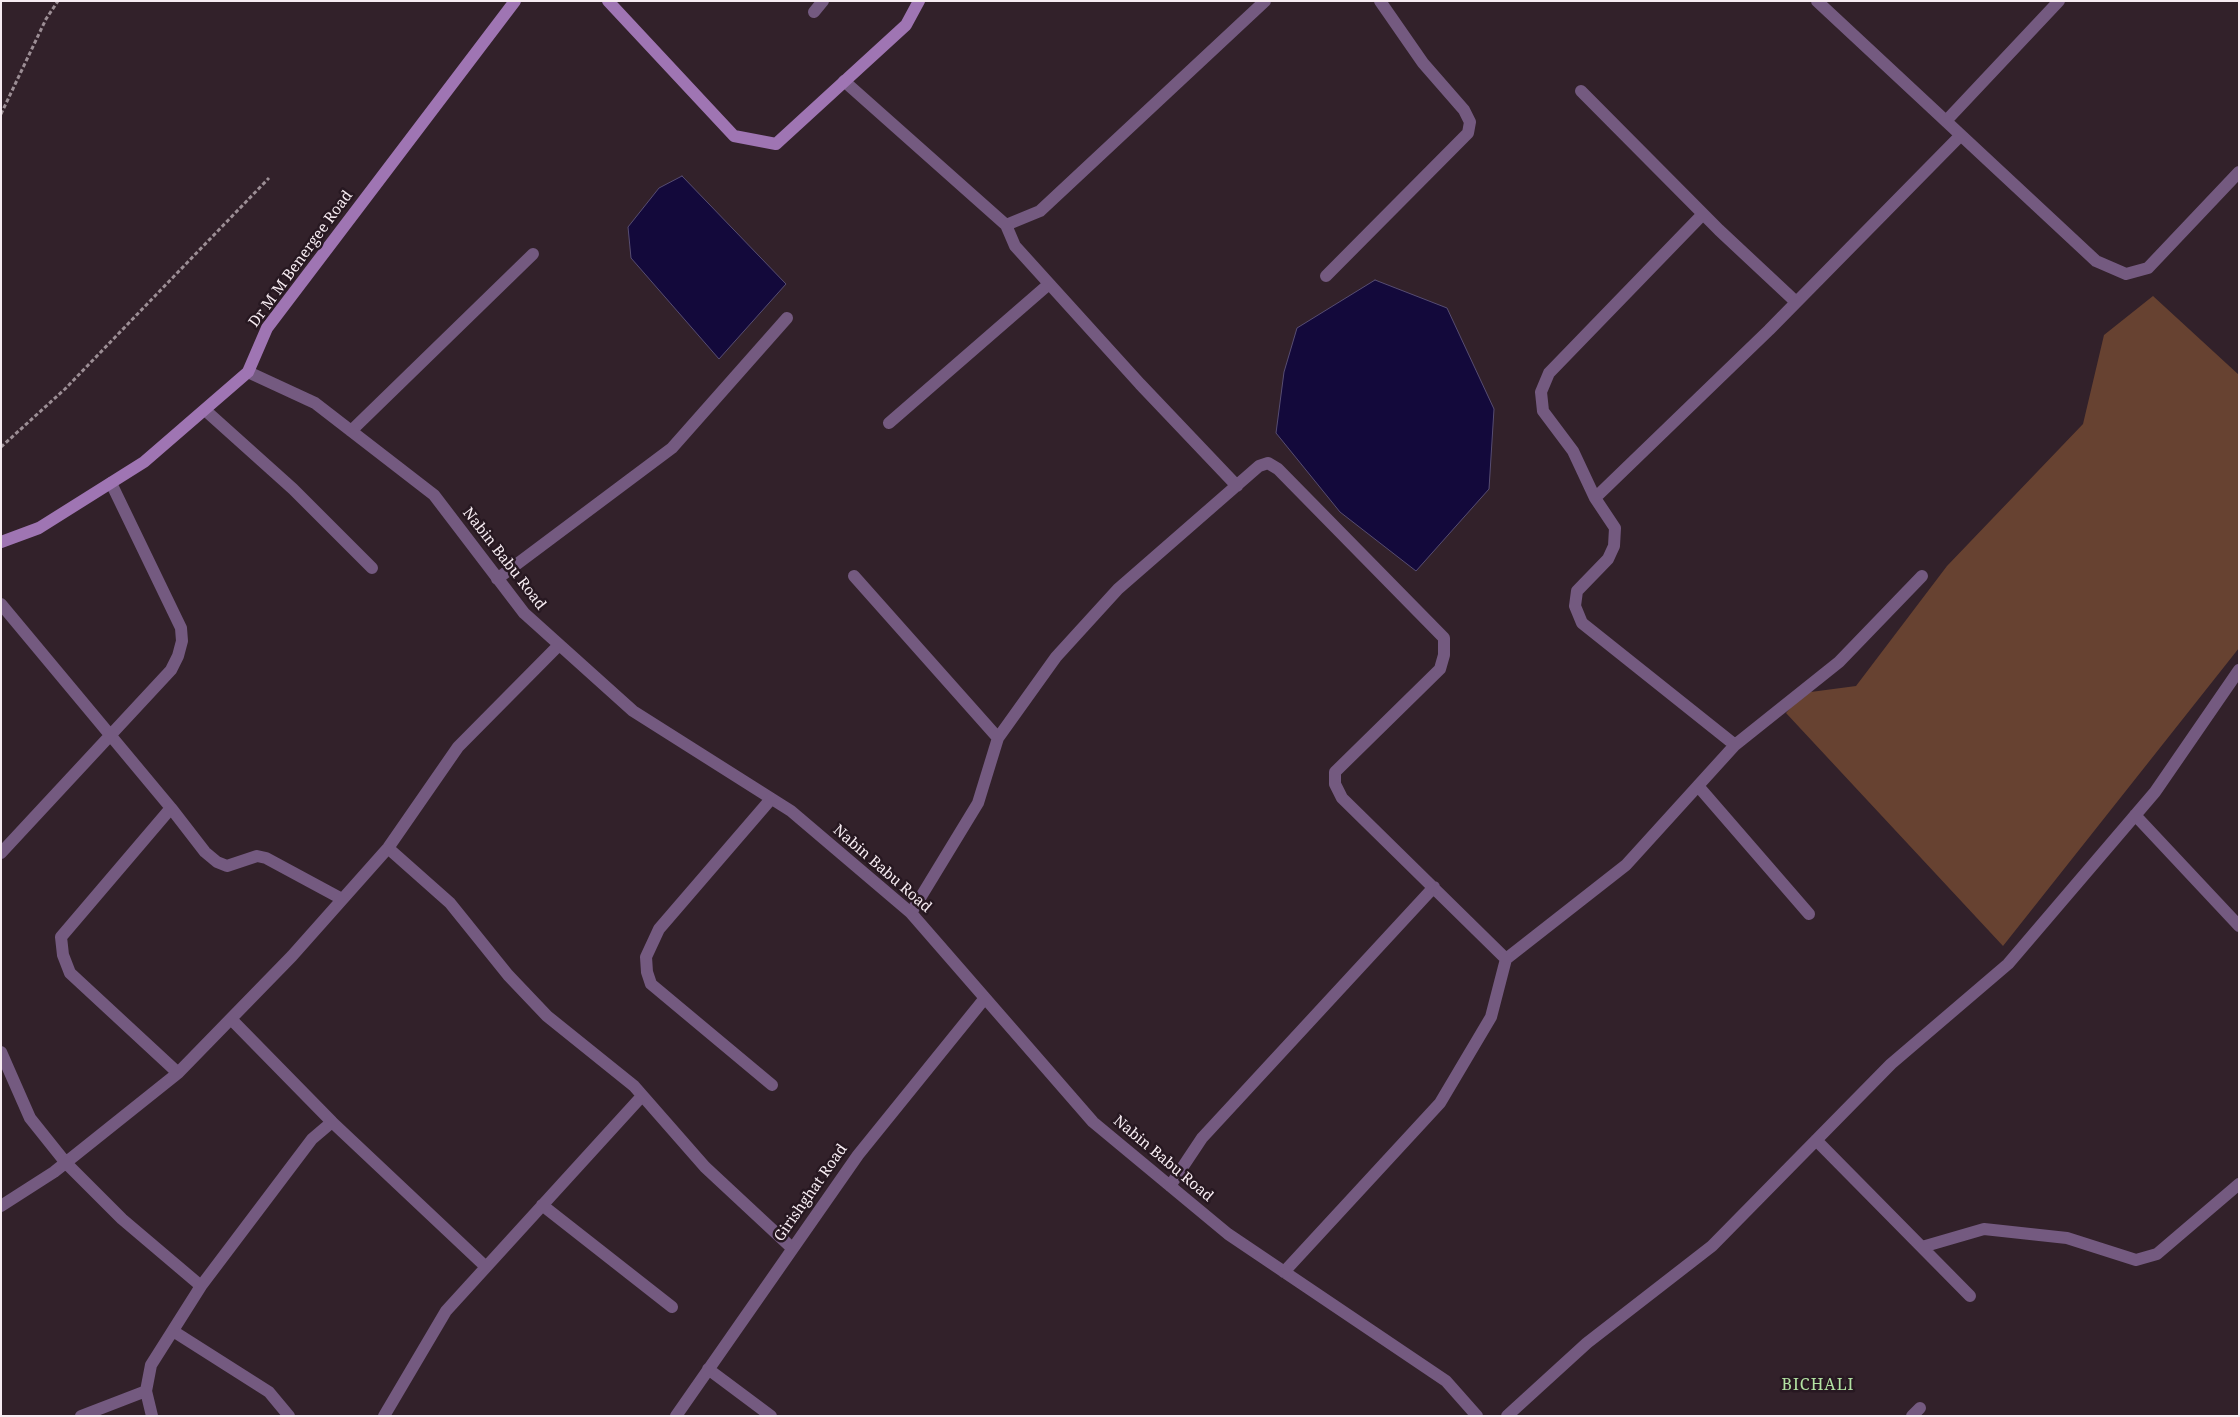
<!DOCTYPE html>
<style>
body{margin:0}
#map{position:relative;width:2240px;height:1417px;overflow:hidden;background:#32212a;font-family:"Noto Serif",serif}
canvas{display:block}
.frame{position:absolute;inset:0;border:2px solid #f7ecf2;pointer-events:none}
</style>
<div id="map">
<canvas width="2240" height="1417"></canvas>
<div class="frame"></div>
</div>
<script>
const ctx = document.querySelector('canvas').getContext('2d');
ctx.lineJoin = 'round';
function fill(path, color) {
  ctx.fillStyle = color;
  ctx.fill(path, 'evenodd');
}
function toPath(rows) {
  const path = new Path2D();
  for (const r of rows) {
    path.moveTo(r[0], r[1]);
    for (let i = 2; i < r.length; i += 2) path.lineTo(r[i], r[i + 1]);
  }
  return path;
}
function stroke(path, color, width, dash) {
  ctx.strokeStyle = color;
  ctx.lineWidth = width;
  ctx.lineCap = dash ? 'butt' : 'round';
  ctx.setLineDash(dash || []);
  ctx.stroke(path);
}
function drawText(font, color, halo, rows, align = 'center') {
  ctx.font = font + ' "Noto Serif",serif';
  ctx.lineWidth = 5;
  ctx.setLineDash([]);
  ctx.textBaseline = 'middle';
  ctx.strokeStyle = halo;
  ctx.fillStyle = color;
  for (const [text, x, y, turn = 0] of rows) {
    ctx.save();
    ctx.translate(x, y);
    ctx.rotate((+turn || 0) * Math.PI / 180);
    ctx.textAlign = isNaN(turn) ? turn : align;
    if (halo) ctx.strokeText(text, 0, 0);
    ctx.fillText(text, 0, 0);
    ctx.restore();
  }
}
fill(toPath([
 [2153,296,2239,375,2239,648,2003,946,1786,713,1803,693,1856,686,1947,566,2083,424,2104,335]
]), '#674231');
const water = toPath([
 [682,176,786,284,719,359,631,258,628,227,659,188,682,176],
 [1375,280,1447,308,1494,409,1489,489,1416,571,1340,512,1276,433,1284,372,1297,328,1375,280]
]);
fill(water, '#13093b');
stroke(water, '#574d72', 1);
stroke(toPath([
 [1,114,46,19,58,1],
 [1,447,65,389,269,178]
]), '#9c8e95', 3, [4, 2.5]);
stroke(toPath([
 [1817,1,2096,261,2126,274,2148,268,2239,172],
 [814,12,823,1],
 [844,81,1006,225,1040,211,1265,1],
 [1581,91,1719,230,1796,302],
 [1946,121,2059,1],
 [1703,214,1549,373,1541,392,1543,411,1573,451,1595,498,1615,528,1614,546,1608,559,1577,591,1575,606,1582,623,1735,745],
 [1006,225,1015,246,1140,384,1237,486],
 [1326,276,1468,133,1470,122,1464,110,1423,63,1380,1],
 [248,372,315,403,434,495,524,613,633,711,791,811,911,913,1093,1122,1228,1234,1446,1381,1477,1416],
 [205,410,293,489,372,568],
 [889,423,1049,284],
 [351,431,533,254],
 [1595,498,1769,330,1961,135],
 [854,576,998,738],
 [497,579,672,448,787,318],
 [1,604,171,808,205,852,217,862,227,866,257,856,266,858,342,899],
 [1698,786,1809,914],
 [771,799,659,929,646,957,647,972,651,984,772,1085],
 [171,808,61,937,63,955,70,973,178,1073],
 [2135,815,2239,926],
 [388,848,450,903,508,975,547,1016,634,1086,705,1167,792,1248],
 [1,853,171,670,178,656,182,641,181,628,111,483],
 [911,913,978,803,998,738,1056,657,1118,589,1259,466,1268,463,1278,469,1444,638,1444,655,1440,669,1335,772,1335,784,1342,798,1506,959],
 [231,1019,332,1122,486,1267],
 [1,1052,30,1118,66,1163,122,1219,201,1286],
 [1816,1140,1970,1296],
 [1170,1186,1202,1138,1434,887],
 [542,1205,672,1307],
 [1,1206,54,1172,178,1073,292,956,388,848,458,747,559,645],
 [1922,1247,1984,1229,2067,1238,2136,1260,2157,1254,2239,1184],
 [1284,1272,1440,1103,1491,1017,1506,959,1626,865,1735,745,1839,662,1922,576],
 [173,1331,269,1392,289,1416],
 [708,1369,771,1416],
 [81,1416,146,1391],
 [152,1416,146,1391,151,1365,201,1286,312,1139,332,1122],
 [384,1416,446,1311,642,1096],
 [676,1416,858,1155,985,998],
 [1507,1416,1587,1343,1712,1246,1891,1064,2008,964,2155,792,2239,670],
 [1912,1416,1920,1408]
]), '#745a80', 12);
stroke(toPath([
 [608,1,734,136,776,144,906,25,919,1],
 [1,542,39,528,144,462,248,372,267,328,515,1]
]), '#9f75b3', 12);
drawText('15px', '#f7ecf2', '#271821', [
 ["Dr M M Benergee Road",301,259,-54],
 ["Nabin Babu Road",504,559,52],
 ["Nabin Babu Road",882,869,41],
 ["Nabin Babu Road",1163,1159,40],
 ["Girishghat Road",811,1193,-55]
]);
ctx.letterSpacing = '1px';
drawText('16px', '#b3e3a3', '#271821', [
 ["BICHALI",1818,1385]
]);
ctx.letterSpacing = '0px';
</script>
